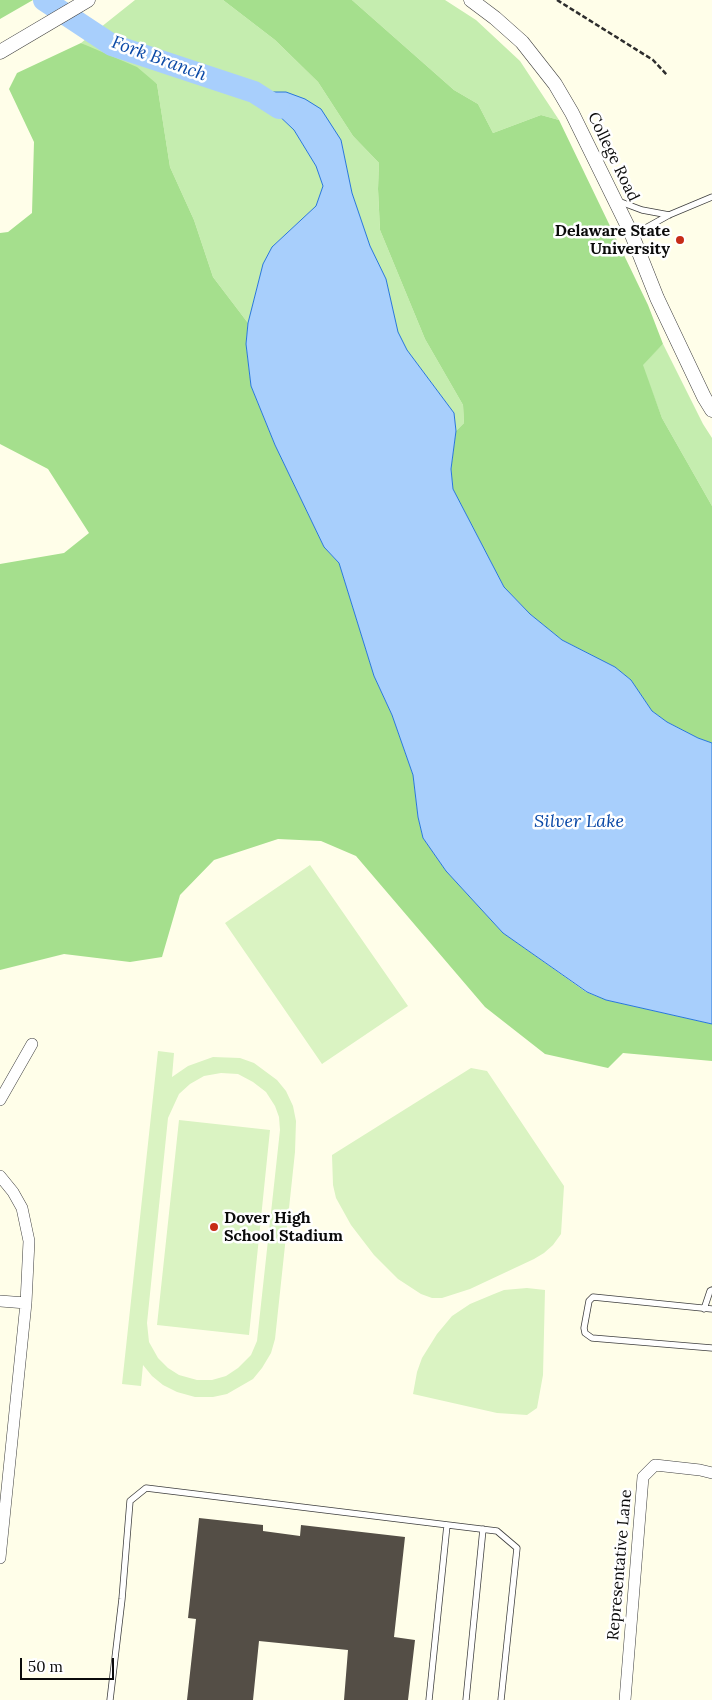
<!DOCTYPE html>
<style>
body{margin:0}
#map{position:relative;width:712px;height:1700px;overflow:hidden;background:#fffee9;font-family:Lora,serif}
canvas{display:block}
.scale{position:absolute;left:20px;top:1658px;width:94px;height:22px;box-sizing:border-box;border:2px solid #0b0b0b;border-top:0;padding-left:6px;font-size:15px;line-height:18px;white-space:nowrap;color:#0b0b0b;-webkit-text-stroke:4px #fff;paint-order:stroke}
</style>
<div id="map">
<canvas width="712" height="1700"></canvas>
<div class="scale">50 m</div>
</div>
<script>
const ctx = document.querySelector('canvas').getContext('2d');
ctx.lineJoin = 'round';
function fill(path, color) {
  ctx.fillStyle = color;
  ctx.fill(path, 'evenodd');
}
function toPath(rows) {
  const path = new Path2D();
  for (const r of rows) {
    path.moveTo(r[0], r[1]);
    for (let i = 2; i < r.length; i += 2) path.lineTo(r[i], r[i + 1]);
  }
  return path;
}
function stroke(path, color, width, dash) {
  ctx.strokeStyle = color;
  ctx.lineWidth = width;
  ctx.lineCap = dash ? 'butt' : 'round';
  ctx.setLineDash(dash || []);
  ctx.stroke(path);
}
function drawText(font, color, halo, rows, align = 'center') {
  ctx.font = font + ' Lora,serif';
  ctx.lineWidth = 5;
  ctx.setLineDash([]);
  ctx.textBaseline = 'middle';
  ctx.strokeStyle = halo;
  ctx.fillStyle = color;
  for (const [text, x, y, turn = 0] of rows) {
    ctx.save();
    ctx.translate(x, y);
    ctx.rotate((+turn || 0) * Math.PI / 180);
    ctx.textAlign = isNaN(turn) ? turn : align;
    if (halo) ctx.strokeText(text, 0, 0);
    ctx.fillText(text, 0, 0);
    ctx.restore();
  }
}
fill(toPath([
 [135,0,223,0,275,40,318,82,353,136,379,163,378,190,380,230,425,339,463,405,464,423,456,431,454,413,407,350,398,333,386,279,370,246,352,193,341,140,254,93,294,130,316,166,323,186,316,206,272,247,263,264,248,323,213,277,194,220,170,167,157,84,81,43],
 [352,0,445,0,476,20,520,61,559,120,541,115,493,133,478,104,454,90],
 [663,344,703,424,712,438,712,506,662,418,642,365]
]), '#c5edaf');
fill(toPath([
 [0,0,33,0,0,19],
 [223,0,352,0,454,90,478,104,493,133,541,115,559,120,648,305,663,344,643,365,662,418,712,506,712,743,698,738,667,722,652,711,631,680,615,667,562,640,530,614,504,587,453,489,451,469,456,431,464,423,463,405,425,339,380,230,378,189,379,163,353,136,318,82,275,40],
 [81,43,137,67,157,84,170,167,194,220,213,277,248,323,246,344,251,386,275,445,324,547,339,563,374,676,392,715,413,775,418,817,423,838,446,871,503,933,586,992,606,1000,712,1024,712,1061,623,1053,608,1068,545,1054,485,1007,356,856,321,841,278,839,214,860,180,895,162,957,130,962,64,954,0,970,0,564,64,553,89,533,48,469,0,444,0,233,8,232,32,213,34,142,9,89,17,73]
]), '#a5df8d');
fill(toPath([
 [310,865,408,1006,322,1064,225,923],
 [158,1051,174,1053,172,1077,188,1066,213,1057,240,1058,254,1063,277,1080,286,1091,293,1106,296,1121,295,1152,275,1339,271,1353,262,1368,253,1379,227,1394,213,1397,195,1397,177,1392,163,1385,152,1376,143,1365,141,1386,122,1384],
 [221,1073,238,1074,253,1082,266,1092,275,1106,279,1117,280,1130,257,1341,251,1355,238,1368,226,1376,212,1380,197,1380,179,1375,168,1368,158,1358,149,1342,147,1323,168,1118,179,1094,190,1084,204,1076],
 [471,1068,487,1071,564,1186,561,1234,553,1245,544,1253,534,1259,470,1289,442,1298,432,1298,421,1294,398,1279,374,1255,351,1225,336,1198,333,1185,332,1155],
 [179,1120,270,1130,249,1335,157,1325],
 [527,1288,545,1290,543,1375,537,1408,527,1415,497,1413,413,1394,417,1372,422,1358,437,1334,452,1316,470,1304,494,1294,504,1290]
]), '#daf3c2');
const water = toPath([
 [254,92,286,92,305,99,321,109,341,140,352,193,370,246,386,279,398,332,407,350,454,413,456,431,451,469,453,489,504,587,530,614,562,640,615,667,631,680,652,711,667,722,698,738,712,743,712,1024,606,1000,587,992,503,933,446,871,423,838,418,817,413,775,392,715,374,676,339,563,324,547,275,445,251,386,246,344,248,323,263,264,272,247,316,206,323,186,316,166,294,130,254,92]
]);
fill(water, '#a8cffc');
stroke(water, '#2877da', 1);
stroke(toPath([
 [44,0,112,45,254,92,279,108]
]), '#a8cffc', 22);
fill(toPath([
 [199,1518,263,1525,263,1531,300,1536,301,1525,405,1537,394,1637,415,1640,408,1700,344,1700,348,1650,259,1641,253,1700,187,1700,196,1619,188,1618]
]), '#544e46');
const service = toPath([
 [618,201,642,210,669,215],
 [633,235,669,215,712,197],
 [704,1309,710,1291,712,1290],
 [712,1309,593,1297,589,1301,584,1328,585,1333,592,1338,712,1348],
 [110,1700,122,1599,130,1501,146,1488,497,1531,517,1548,501,1700],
 [429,1700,447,1525],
 [466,1700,483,1529]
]);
const minor = toPath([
 [0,1100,32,1044],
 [0,1176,13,1192,22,1208,29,1241,26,1303,0,1558],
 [0,1301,26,1303],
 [625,1700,643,1477,655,1465,700,1470,712,1473]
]);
const tertiary = toPath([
 [471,0,495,18,522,42,555,84,572,113,632,235,657,298,704,397,712,410],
 [0,52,88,0]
]);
stroke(service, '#3e3e3e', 7);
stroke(minor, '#3e3e3e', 12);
stroke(tertiary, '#3e3e3e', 15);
stroke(toPath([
 [557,0,653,60,667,75]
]), '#2d2d2d', 2.5, [5, 2.5]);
stroke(service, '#fff', 5.5);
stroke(minor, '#fff', 11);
stroke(tertiary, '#fff', 14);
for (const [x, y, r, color] of [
 [680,240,5,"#c72b17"],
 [214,1227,5,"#c72b17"]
]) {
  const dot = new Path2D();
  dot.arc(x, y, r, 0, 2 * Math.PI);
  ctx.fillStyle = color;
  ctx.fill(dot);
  stroke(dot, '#fff', 2);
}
drawText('16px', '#0b0b0b', '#fff', [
 ["College Road",613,157,64],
 ["Representative Lane",620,1565,-85]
]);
drawText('bold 16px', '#0b0b0b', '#fff', [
 ["Delaware State",670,231],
 ["University",670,249],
 ["Dover High",224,1218,"left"],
 ["School Stadium",224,1236,"left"]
], 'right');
drawText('italic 18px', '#0a49a7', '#fff', [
 ["Fork Branch",159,59,20],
 ["Silver Lake",579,822]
]);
</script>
